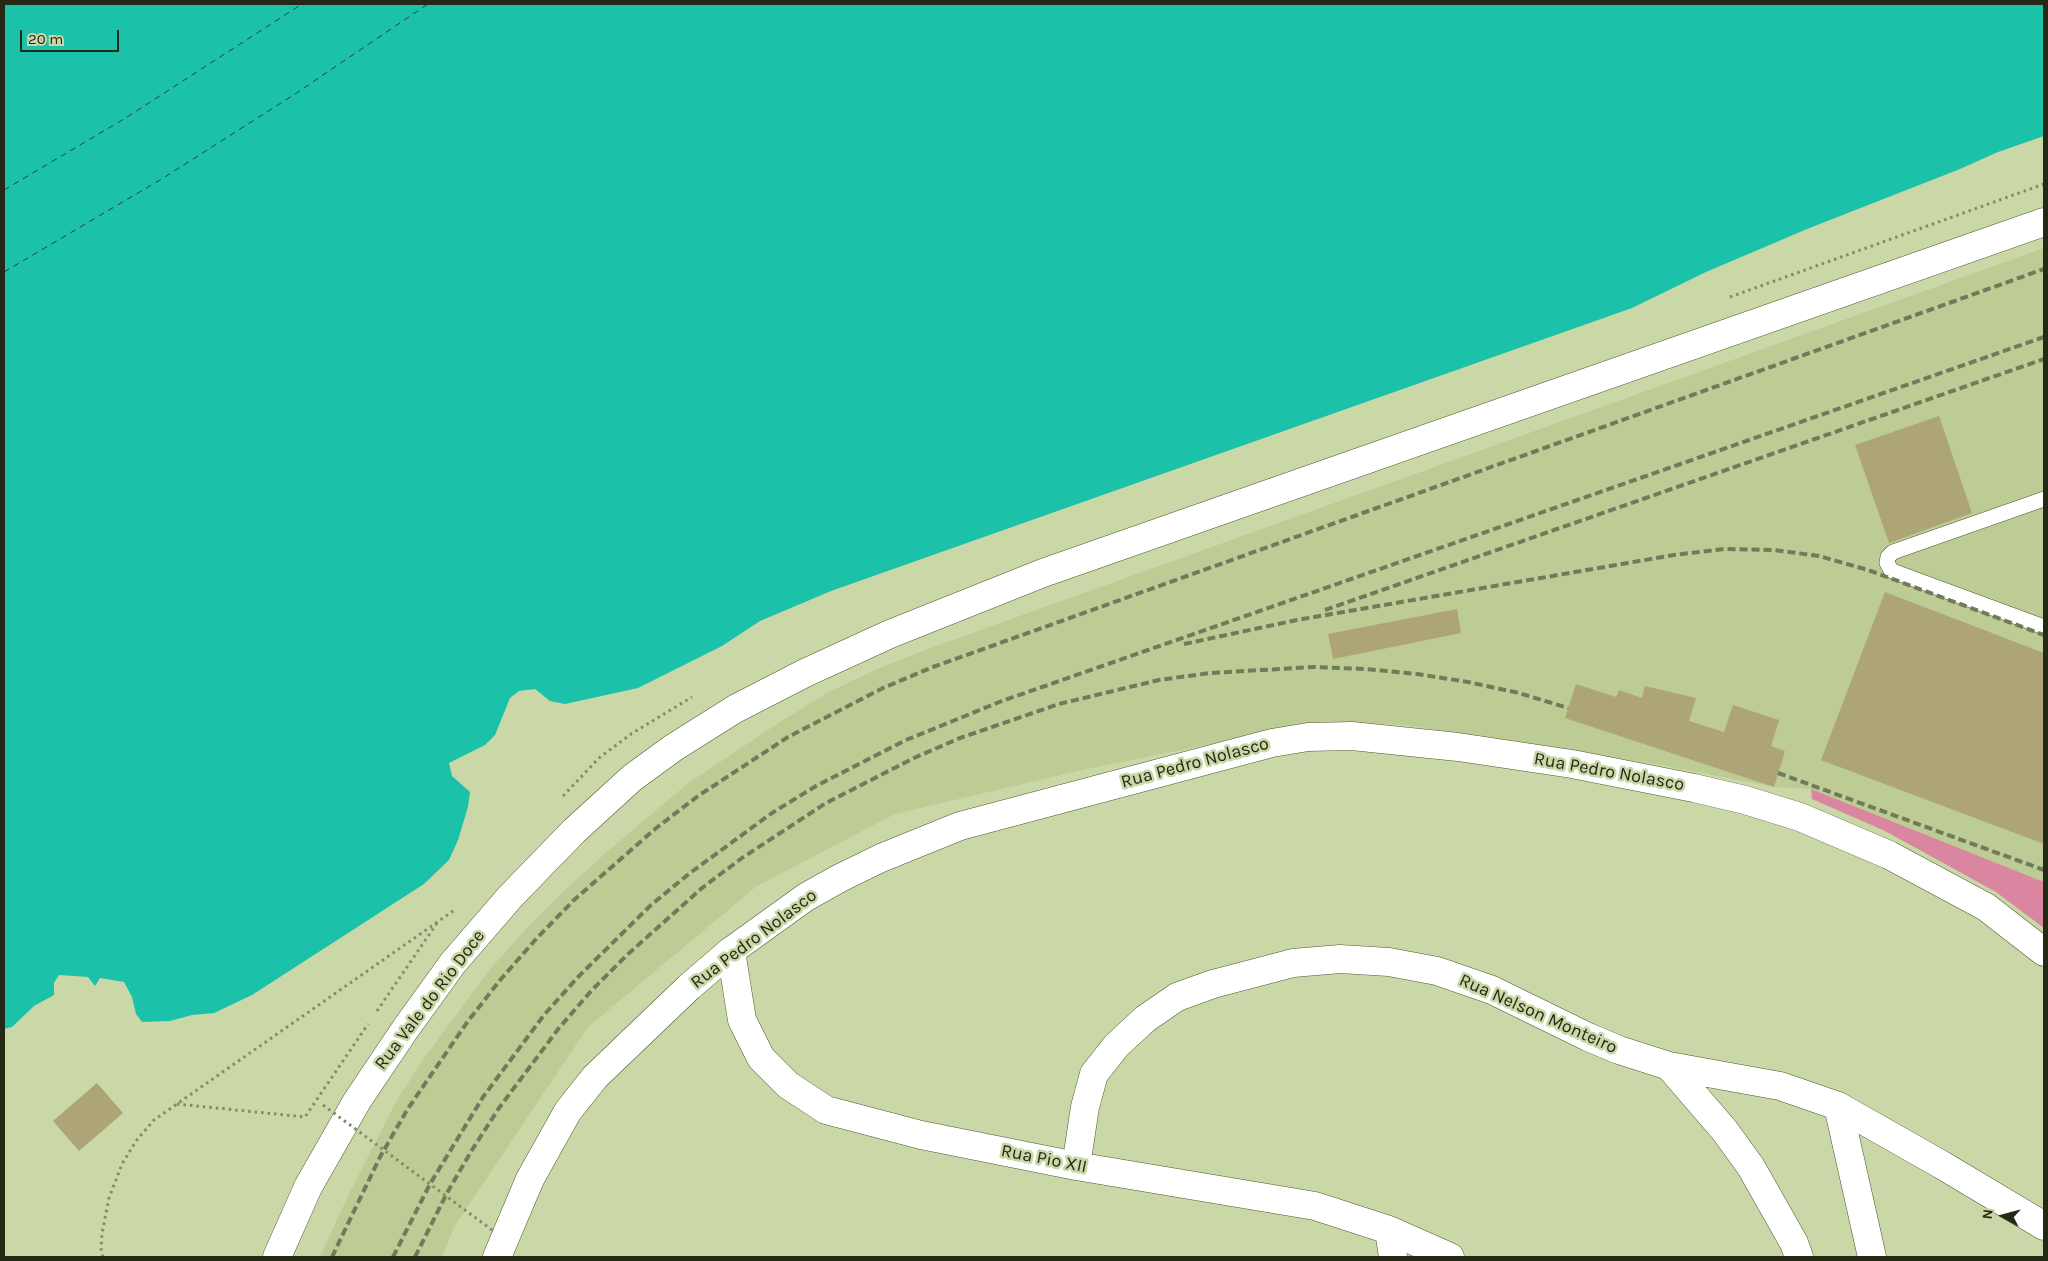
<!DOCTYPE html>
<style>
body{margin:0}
#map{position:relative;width:2048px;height:1261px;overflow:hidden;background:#cad7a7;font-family:Karla,sans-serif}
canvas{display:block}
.frame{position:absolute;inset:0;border:5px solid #242916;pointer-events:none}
.north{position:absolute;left:1978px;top:1191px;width:50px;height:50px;-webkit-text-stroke:4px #cad7a7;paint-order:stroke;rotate:277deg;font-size:14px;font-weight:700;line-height:20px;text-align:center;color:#242916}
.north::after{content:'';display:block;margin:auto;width:18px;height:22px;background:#242916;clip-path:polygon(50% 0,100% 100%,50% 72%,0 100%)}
.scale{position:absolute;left:20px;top:30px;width:99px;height:22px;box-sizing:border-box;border:2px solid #242916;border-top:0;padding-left:6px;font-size:15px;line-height:18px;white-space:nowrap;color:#242916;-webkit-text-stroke:4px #cad7a7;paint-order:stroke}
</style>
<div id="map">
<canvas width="2048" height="1261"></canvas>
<div class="frame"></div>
<div class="north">N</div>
<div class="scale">20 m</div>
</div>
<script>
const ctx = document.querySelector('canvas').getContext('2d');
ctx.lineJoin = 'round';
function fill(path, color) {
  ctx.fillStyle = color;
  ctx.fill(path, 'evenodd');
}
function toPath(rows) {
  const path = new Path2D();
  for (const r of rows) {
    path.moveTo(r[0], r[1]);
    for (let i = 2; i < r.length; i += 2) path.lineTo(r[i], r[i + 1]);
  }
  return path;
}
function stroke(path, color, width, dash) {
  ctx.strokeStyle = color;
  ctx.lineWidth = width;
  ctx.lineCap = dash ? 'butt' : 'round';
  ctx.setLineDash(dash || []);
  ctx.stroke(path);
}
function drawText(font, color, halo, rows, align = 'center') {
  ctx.font = font + ' Karla,sans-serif';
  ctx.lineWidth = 5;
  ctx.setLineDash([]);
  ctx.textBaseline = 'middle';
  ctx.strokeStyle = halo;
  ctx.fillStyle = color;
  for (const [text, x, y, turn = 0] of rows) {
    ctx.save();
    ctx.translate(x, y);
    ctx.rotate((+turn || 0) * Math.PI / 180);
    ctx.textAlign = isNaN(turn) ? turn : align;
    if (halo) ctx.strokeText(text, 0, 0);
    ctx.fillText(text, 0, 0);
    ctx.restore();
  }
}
fill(toPath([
 [2044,248,2044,882,1811,789,1774,787,1661,765,1405,725,1343,722,1279,730,1082,770,895,814,757,886,588,1027,454,1227,442,1257,320,1257,348,1196,397,1100,425,1057,492,967,528,927,563,892,608,851,687,784,780,722,829,692,875,670,928,649]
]), '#bdcc94');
fill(toPath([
 [1811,789,2044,882,2044,928,1996,892,1885,831,1812,799]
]), '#db86a1');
fill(toPath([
 [4,4,2044,4,2044,136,1998,152,1960,169,1807,229,1706,272,1632,308,831,591,760,621,722,646,638,688,565,704,550,701,535,689,519,691,510,698,495,735,485,745,449,763,452,776,470,792,468,807,458,840,449,860,424,884,252,995,214,1013,192,1015,170,1021,142,1022,136,1014,132,997,124,982,100,978,95,986,88,977,59,975,54,983,54,995,34,1006,12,1027,4,1029]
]), '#1cc1aa');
stroke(toPath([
 [4,190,124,119,302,4],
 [4,272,160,180,292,96,428,4]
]), '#24433d', 1, [6, 5]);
fill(toPath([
 [1939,416,1972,513,1889,543,1855,445],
 [1885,592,2044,653,2044,844,1821,760],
 [1457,609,1461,633,1333,659,1328,634],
 [1576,684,1616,697,1619,690,1642,698,1645,686,1696,698,1689,721,1724,732,1733,705,1779,720,1771,746,1785,751,1774,787,1565,718],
 [97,1083,123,1113,79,1151,53,1121]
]), '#ada575');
const lane = toPath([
 [2044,499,1893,552,1888,557,1887,563,1891,570,1895,572,2044,627]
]);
const street = toPath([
 [731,951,742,1020,761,1058,788,1085,826,1110,921,1135,1076,1166,1315,1206,1389,1230,1450,1257],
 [1669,1066,1725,1131,1751,1167,1794,1243,1799,1257],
 [1838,1106,1872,1257],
 [1076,1166,1085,1107,1094,1074,1116,1046,1145,1019,1177,997,1213,984,1293,963,1340,959,1389,962,1437,971,1492,990,1588,1037,1619,1050,1669,1066,1780,1086,1838,1106,1942,1165,2044,1226],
 [1389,1230,1393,1257]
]);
const secondary = toPath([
 [277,1257,308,1187,357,1101,406,1028,453,963,510,897,574,831,632,778,673,748,735,709,805,673,890,634,1043,573,2044,222],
 [497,1257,530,1179,568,1111,595,1077,689,987,731,951,806,897,840,878,881,858,960,826,1272,743,1308,737,1352,736,1458,747,1572,764,1694,788,1745,800,1800,817,1889,855,1986,907,2044,952]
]);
stroke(lane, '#4f592d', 16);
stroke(street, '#4f592d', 29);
stroke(secondary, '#4f592d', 29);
stroke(toPath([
 [1730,297,2044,184],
 [563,796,599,758,631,734,692,697],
 [377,1011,437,923],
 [177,1104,305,1117,368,1024],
 [103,1257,101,1249,102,1234,109,1198,122,1164,136,1141,154,1120,456,909]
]), '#828b68', 3, [2.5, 4]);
stroke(lane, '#fff', 15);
stroke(street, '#fff', 28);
stroke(secondary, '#fff', 28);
stroke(toPath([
 [1325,610,2044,359],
 [1184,644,1297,620,1674,555,1724,549,1774,550,1819,556,1868,570,2044,635],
 [1778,773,2044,870],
 [332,1257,380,1157,407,1110,468,1021,501,979,537,938,574,900,655,829,698,796,788,737,883,688,933,667,2044,269],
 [393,1257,430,1184,483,1097,544,1015,578,977,651,905,690,873,772,813,816,786,906,740,1002,701,2044,337],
 [415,1257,447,1193,472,1150,499,1108,559,1028,592,990,627,955,702,888,742,858,826,803,914,758,960,738,1059,704,1159,680,1210,673,1314,667,1366,669,1417,674,1468,682,1519,693,1568,708]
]), '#717a5a', 4, [8, 4]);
stroke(toPath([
 [323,1105,492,1230]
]), '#828b68', 3, [2.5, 4]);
drawText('18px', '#242916', '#cad7a7', [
 ["Rua Pedro Nolasco",1195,763,-15],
 ["Rua Pedro Nolasco",1609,772,10],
 ["Rua Pedro Nolasco",754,939,-37],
 ["Rua Vale do Rio Doce",430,1000,-53],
 ["Rua Nelson Monteiro",1538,1014,24],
 ["Rua Pio XII",1044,1159,11]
]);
</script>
